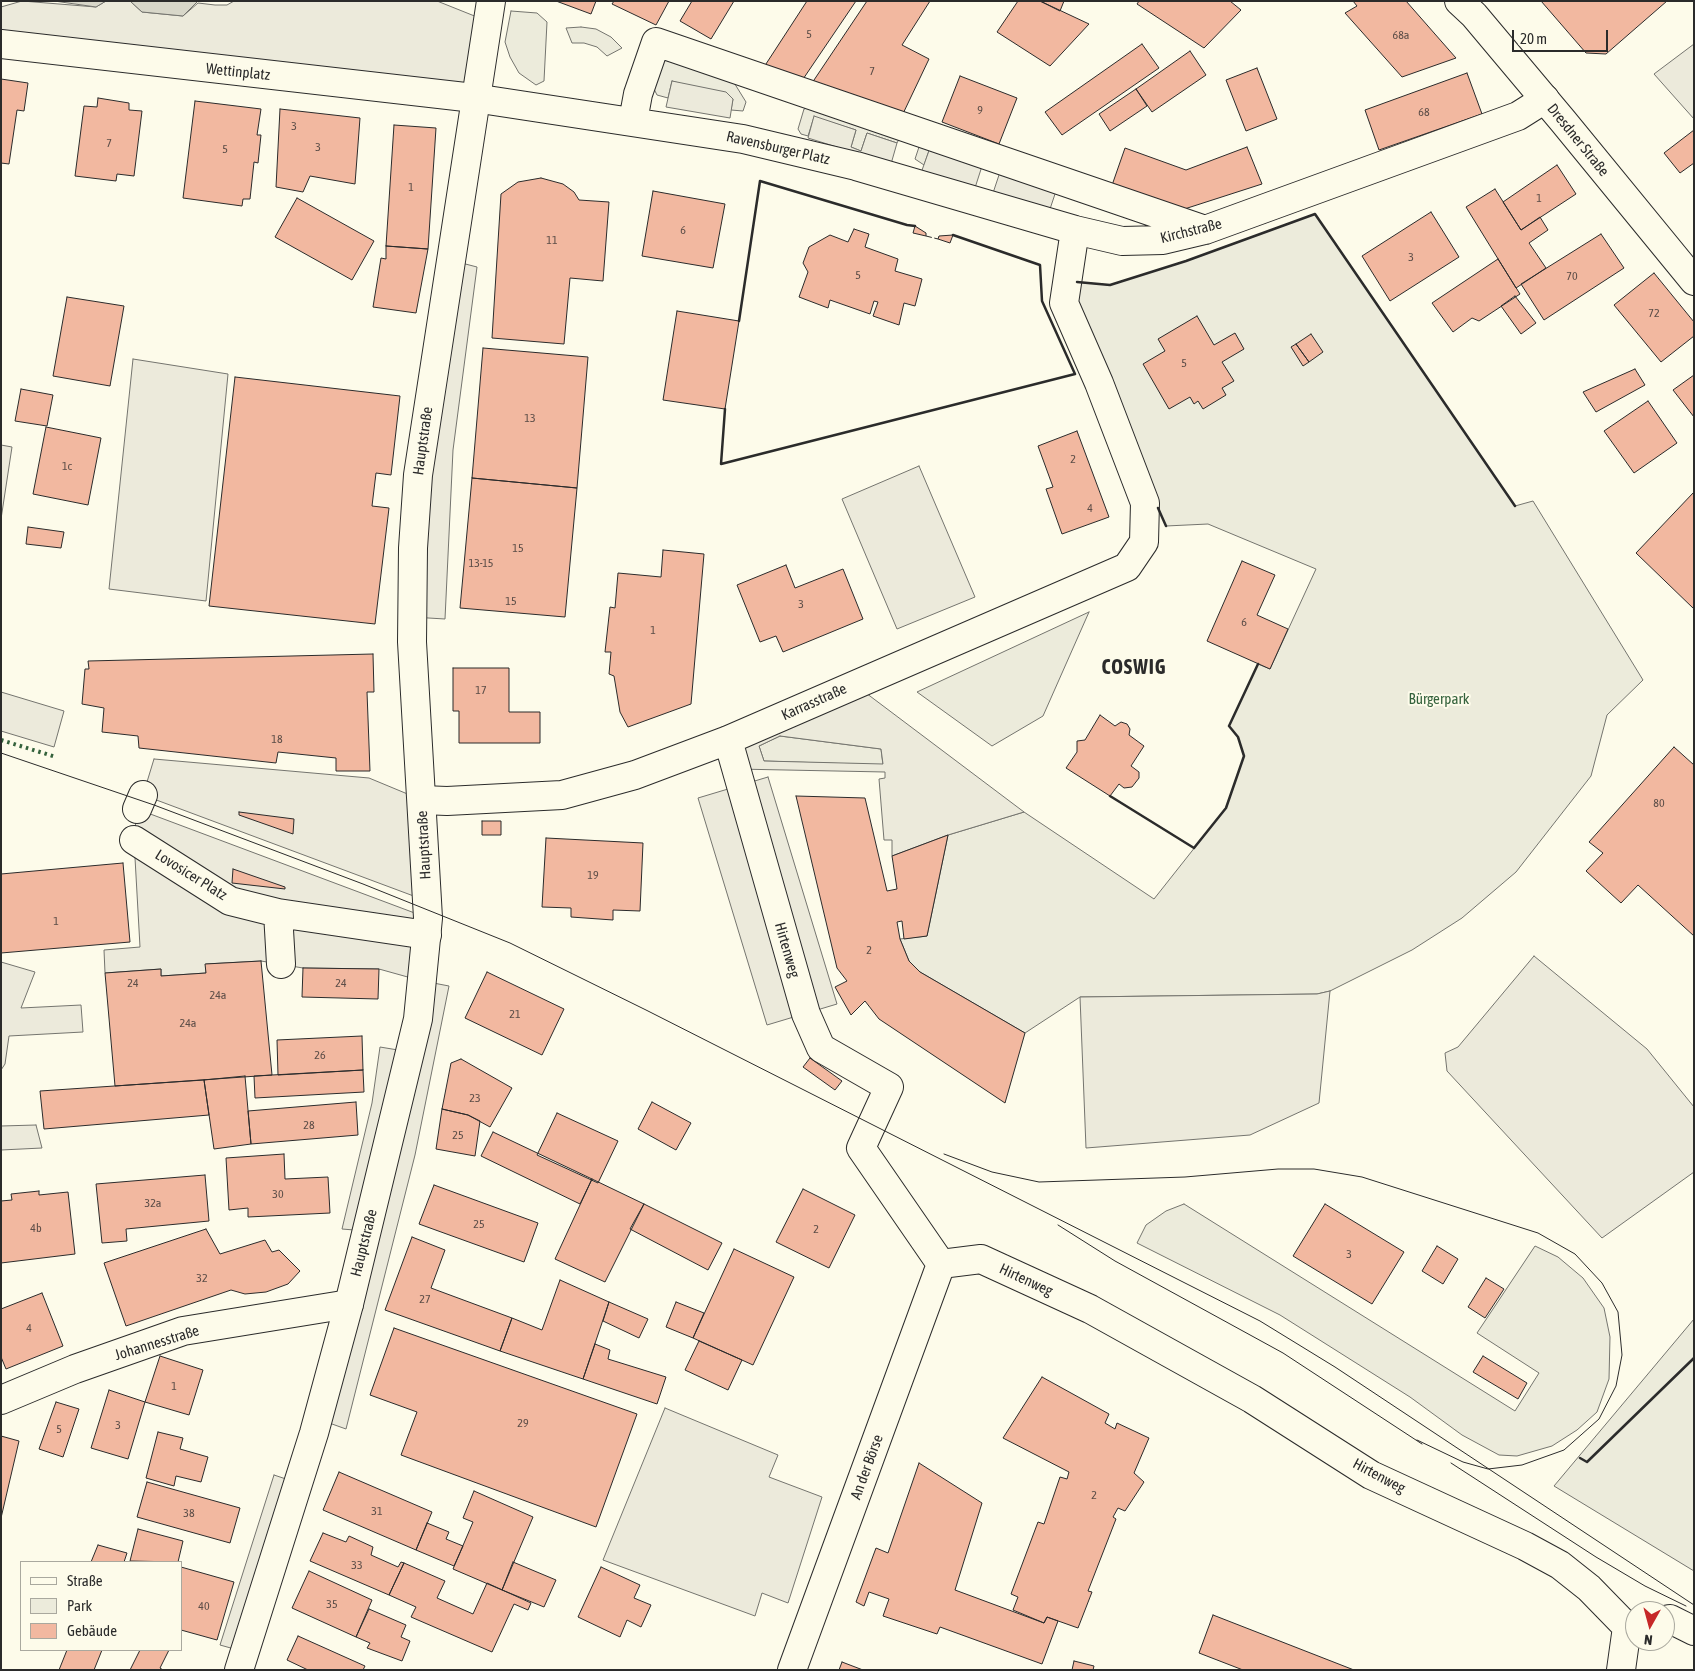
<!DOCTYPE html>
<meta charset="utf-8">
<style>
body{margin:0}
#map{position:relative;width:1695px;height:1671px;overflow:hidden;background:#fdfbea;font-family:"Asap Condensed",sans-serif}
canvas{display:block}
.frame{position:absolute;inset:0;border:2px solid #2b2b2b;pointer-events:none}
.legend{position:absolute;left:20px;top:1561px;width:162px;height:90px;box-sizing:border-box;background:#fdfbea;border:1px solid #a9a89e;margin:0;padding:6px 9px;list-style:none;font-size:15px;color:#2b2b2b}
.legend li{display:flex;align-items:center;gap:10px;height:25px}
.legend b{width:25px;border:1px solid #a9a89e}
.north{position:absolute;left:1625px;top:1601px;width:50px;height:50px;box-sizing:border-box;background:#fdfbea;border:1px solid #a9a89e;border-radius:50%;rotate:187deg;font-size:14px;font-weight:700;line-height:20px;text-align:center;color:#2b2b2b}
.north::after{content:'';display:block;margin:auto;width:18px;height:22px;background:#c62828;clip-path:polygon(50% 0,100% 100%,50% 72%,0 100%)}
.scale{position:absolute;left:1512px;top:30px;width:96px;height:22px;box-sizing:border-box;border:2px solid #2b2b2b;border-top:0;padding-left:6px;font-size:15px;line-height:18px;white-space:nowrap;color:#2b2b2b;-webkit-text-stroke:4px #fdfbea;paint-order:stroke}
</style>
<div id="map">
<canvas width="1695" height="1671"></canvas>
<div class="frame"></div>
<ul class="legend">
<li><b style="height:6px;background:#fdfbea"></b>Straße</li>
<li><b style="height:14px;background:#ecebdb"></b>Park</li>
<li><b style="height:14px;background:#f2b8a0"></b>Gebäude</li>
</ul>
<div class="north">N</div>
<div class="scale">20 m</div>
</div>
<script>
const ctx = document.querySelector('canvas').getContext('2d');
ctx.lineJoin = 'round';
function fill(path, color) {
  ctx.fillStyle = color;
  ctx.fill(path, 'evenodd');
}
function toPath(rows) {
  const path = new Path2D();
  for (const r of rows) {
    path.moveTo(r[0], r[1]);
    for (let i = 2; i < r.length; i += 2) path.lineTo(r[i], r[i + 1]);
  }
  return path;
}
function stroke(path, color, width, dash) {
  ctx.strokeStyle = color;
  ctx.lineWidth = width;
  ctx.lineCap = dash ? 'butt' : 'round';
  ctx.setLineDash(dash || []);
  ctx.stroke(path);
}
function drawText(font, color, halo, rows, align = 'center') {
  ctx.font = font + ' "Asap Condensed",sans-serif';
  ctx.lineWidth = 4;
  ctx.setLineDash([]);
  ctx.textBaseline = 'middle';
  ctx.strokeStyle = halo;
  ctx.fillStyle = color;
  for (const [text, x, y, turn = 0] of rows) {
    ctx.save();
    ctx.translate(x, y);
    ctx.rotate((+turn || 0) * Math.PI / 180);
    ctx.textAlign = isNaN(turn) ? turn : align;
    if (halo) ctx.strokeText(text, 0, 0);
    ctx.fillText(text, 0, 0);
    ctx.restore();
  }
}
const green = toPath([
 [511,11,537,13,547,22,544,81,536,85,519,73,510,57,505,42,511,11],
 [581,27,596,29,611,37,622,48,607,56,597,47,584,43,572,43,566,28,581,27],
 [663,58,733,81,746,102,743,111,731,110,733,99,672,81,668,98,657,95,653,87,663,58],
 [813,106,901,135,897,143,867,133,861,151,851,147,856,130,814,117,808,136,801,134,798,129,804,109,813,106],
 [923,135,931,145,924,165,915,159,923,135],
 [1315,214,1515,506,1533,501,1643,680,1607,715,1591,776,1516,872,1462,918,1412,950,1330,991,1317,994,1080,997,1025,1033,920,972,909,961,900,939,927,936,948,835,1024,812,1154,899,1226,808,1244,756,1238,737,1229,726,1258,664,1270,669,1316,569,1208,524,1166,526,1071,305,1076,282,1110,285,1186,261,1315,214],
 [1089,612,1043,716,992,746,917,692,1089,612],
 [780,736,881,749,883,765,764,761,759,746,780,736],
 [1184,1204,1515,1411,1539,1373,1477,1333,1535,1246,1558,1257,1583,1278,1604,1308,1610,1337,1609,1379,1597,1412,1577,1430,1552,1446,1517,1456,1499,1455,1462,1435,1410,1397,1280,1315,1137,1243,1146,1225,1166,1211,1184,1204],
 [1694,1319,1694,1571,1554,1486,1694,1319]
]);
fill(green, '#ecebdb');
stroke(green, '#74746e', 1);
const parking = toPath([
 [22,1,96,7,106,1,130,1,142,12,183,16,198,3,215,5,227,5,234,1,437,1,487,21,474,98,1,44,1,7,22,1],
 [1694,44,1694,119,1654,74,1694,44],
 [672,81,726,92,733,99,730,118,666,107,672,81],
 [814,116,856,130,851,147,861,151,867,133,897,143,891,164,808,138,814,116],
 [931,145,983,163,974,191,921,173,931,145],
 [1002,166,1058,185,1049,212,993,193,1002,166],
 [450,260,477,267,453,450,445,619,412,617,450,260],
 [133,359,228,374,206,601,109,589,133,359],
 [1,445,12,447,1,519,1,445],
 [919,466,975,597,897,629,842,499,919,466],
 [854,684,1024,812,948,835,892,856,892,840,884,840,879,779,885,778,885,772,736,769,728,740,854,684],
 [780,736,881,749,883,764,764,761,759,746,780,736],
 [1,692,64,711,54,747,1,731,1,692],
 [154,759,369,778,422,800,427,901,143,795,154,759],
 [768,777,837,1004,767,1025,698,798,768,777],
 [137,809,428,918,423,981,449,986,415,1155,346,1429,318,1419,366,1231,342,1229,372,1103,380,1047,410,1052,422,981,379,969,303,968,261,961,206,964,206,973,161,976,161,969,105,973,104,950,140,947,134,840,137,809],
 [1534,956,1647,1049,1694,1107,1694,1172,1602,1238,1447,1071,1445,1053,1458,1047,1534,956],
 [1,962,35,972,21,1008,81,1005,83,1032,9,1036,5,1064,1,1070,1,962],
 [1330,991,1319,1103,1250,1135,1086,1148,1080,997,1317,994,1330,991],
 [36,1125,42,1148,1,1150,1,1126,36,1125],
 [665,1408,778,1455,769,1477,822,1497,788,1603,762,1593,755,1616,603,1560,665,1408],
 [274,1475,298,1483,245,1652,220,1645,274,1475]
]);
fill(parking, '#eceadb');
stroke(parking, '#74746e', 1);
const water = toPath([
 [54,1,106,1,96,7,54,1],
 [130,1,198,1,183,16,142,12,130,1]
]);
fill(water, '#d8d7c9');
stroke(water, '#74746e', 1);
const building = toPath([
 [556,1,596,1,591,14,556,1],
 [614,1,669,1,656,25,612,4,614,1],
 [692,1,734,1,711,39,680,21,692,1],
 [807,1,856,1,797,88,764,67,807,1],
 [867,1,930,1,902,45,929,59,900,120,812,83,867,1],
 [1018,1,1040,1,1089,24,1050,66,997,32,1018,1],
 [1040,1,1064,1,1060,11,1040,1],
 [1139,1,1230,1,1241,10,1204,48,1137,4,1139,1],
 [1353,1,1406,1,1456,58,1402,77,1345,13,1357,6,1353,1],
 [1541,1,1667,1,1606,54,1586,53,1541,1],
 [1142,44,1159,68,1062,135,1045,112,1142,44],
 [1190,51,1206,75,1152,112,1136,89,1190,51],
 [1257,68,1277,119,1246,131,1226,80,1257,68],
 [1467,73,1482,114,1379,150,1365,110,1467,73],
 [960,76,1017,98,999,144,942,122,960,76],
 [1,79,28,83,24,111,17,110,9,164,1,163,1,79],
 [1136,89,1147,106,1110,131,1099,114,1136,89],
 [98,98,129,103,129,110,142,111,134,176,117,174,116,181,75,176,84,106,97,107,98,98],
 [195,101,261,109,257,135,261,135,258,163,254,162,250,199,243,199,242,206,183,198,195,101],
 [280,109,360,118,355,184,310,176,303,192,276,187,280,109],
 [394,125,436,128,428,249,386,246,394,125],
 [1694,130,1694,163,1680,173,1664,153,1694,130],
 [1247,147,1262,184,1172,213,1110,191,1125,148,1186,170,1247,147],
 [1557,165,1576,194,1521,230,1503,202,1557,165],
 [541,178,563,184,574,192,579,200,609,202,603,281,570,278,564,344,492,338,501,194,518,182,541,178],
 [1495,189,1521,230,1540,217,1548,230,1529,243,1546,268,1516,288,1466,207,1495,189],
 [653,191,725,204,713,268,642,256,653,191],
 [297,198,374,241,352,280,275,237,297,198],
 [1431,212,1459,257,1390,301,1362,256,1431,212],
 [915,226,926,233,926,236,913,233,915,226],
 [854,229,869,234,865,247,898,259,895,271,922,279,915,306,904,303,899,325,873,316,878,302,874,301,870,314,830,300,828,308,799,297,808,272,803,263,809,247,830,235,848,242,854,229],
 [1601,234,1624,268,1544,320,1521,284,1601,234],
 [953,235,950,243,938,239,939,236,953,235],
 [386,246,428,249,416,313,373,307,381,258,386,259,386,246],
 [1498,259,1520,294,1479,321,1472,318,1453,332,1432,303,1498,259],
 [1654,273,1694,322,1694,336,1661,362,1614,305,1654,273],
 [1515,296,1536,323,1521,334,1501,306,1515,296],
 [67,297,124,306,110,386,53,376,67,297],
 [677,311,739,321,725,409,663,400,677,311],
 [1197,316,1214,345,1235,333,1244,349,1222,362,1234,381,1222,388,1226,395,1203,409,1198,401,1194,404,1190,397,1169,409,1143,364,1165,351,1158,339,1197,316],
 [1311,334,1323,352,1309,362,1296,344,1311,334],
 [1296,344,1309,362,1303,366,1291,347,1296,344],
 [483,348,588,357,577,488,472,478,483,348],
 [1635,369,1645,385,1596,412,1583,392,1635,369],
 [1694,375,1694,417,1673,390,1694,375],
 [235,377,400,396,391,475,376,473,372,506,389,508,375,624,209,606,235,377],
 [21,389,53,395,47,426,15,421,21,389],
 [1648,401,1677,443,1634,473,1604,431,1648,401],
 [46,427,101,438,88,505,33,494,46,427],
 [1077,431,1109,517,1062,534,1046,489,1053,487,1038,446,1077,431],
 [472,478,577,488,565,617,460,608,472,478],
 [1694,492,1694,609,1636,553,1694,492],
 [28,527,64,532,61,548,26,544,28,527],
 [663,550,704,554,691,704,628,727,620,712,614,676,609,674,611,652,605,652,610,607,615,608,618,573,661,577,663,550],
 [1242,561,1275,575,1257,615,1288,629,1270,669,1207,641,1242,561],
 [786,565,795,588,843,569,863,619,783,652,776,636,760,642,737,585,786,565],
 [373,654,374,692,367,692,370,771,336,771,336,758,278,752,276,763,139,748,138,736,102,732,104,708,82,704,85,669,89,669,88,661,373,654],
 [453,668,509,668,509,712,540,712,540,743,459,743,459,711,453,711,453,668],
 [1100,715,1115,726,1121,722,1127,724,1130,729,1129,735,1144,746,1131,766,1139,772,1139,778,1132,787,1124,788,1119,784,1110,796,1066,768,1077,752,1077,741,1085,740,1100,715],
 [1674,747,1694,765,1694,936,1638,885,1621,903,1586,871,1603,853,1589,842,1674,747],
 [796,796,865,798,887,891,897,889,892,856,948,835,927,936,904,939,902,921,897,922,900,939,909,961,920,972,1025,1033,1005,1103,879,1019,865,1001,851,1015,835,987,847,981,837,968,796,796],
 [239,812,294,819,293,834,239,815,239,812],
 [482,821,501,821,501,835,482,835,482,821],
 [546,838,643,843,640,911,613,910,613,920,571,917,571,908,542,907,546,838],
 [123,863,130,942,1,953,1,874,123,863],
 [233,869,285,887,285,889,232,883,233,869],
 [261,961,272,1075,115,1086,105,973,161,969,161,976,206,973,205,964,261,961],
 [303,968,379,969,378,999,302,997,303,968],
 [487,972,564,1009,542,1055,465,1018,487,972],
 [362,1036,363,1070,278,1075,277,1040,362,1036],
 [810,1058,842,1081,835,1090,803,1067,810,1058],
 [461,1059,512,1088,490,1127,468,1115,442,1109,451,1063,461,1059],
 [363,1070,364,1092,255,1098,254,1076,363,1070],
 [245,1076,251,1144,214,1149,204,1080,245,1076],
 [204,1080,209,1115,44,1129,40,1091,204,1080],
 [356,1102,358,1135,251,1144,248,1111,356,1102],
 [652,1102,691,1123,676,1150,638,1129,652,1102],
 [442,1109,468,1115,480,1121,475,1156,436,1149,442,1109],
 [557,1113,618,1141,598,1183,537,1155,557,1113],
 [493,1132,592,1179,580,1204,481,1156,493,1132],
 [284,1154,285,1179,328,1177,330,1213,248,1217,248,1208,229,1210,226,1158,284,1154],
 [205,1175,209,1221,126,1229,127,1241,102,1243,96,1184,205,1175],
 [592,1179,644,1204,605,1282,555,1259,592,1179],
 [434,1185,538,1223,524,1262,419,1224,434,1185],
 [803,1189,855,1215,829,1268,776,1242,803,1189],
 [39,1191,39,1195,68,1192,75,1254,1,1263,1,1201,12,1200,11,1194,39,1191],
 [644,1204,722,1243,708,1270,630,1229,644,1204],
 [1325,1204,1404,1252,1372,1304,1293,1256,1325,1204],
 [206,1229,220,1254,265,1240,272,1252,279,1250,300,1271,288,1284,266,1292,245,1294,231,1290,126,1326,104,1263,206,1229],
 [412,1237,445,1250,431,1288,512,1318,500,1351,385,1310,412,1237],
 [1437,1246,1458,1259,1443,1284,1422,1271,1437,1246],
 [734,1249,794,1277,753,1365,693,1338,734,1249],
 [1486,1278,1504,1289,1485,1318,1468,1307,1486,1278],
 [560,1280,609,1302,583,1379,500,1351,512,1318,542,1330,560,1280],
 [42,1293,63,1346,6,1369,1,1357,1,1309,42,1293],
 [609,1302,648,1319,639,1338,603,1321,609,1302],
 [676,1302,704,1313,693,1338,666,1327,676,1302],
 [394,1328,637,1414,596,1527,401,1455,417,1412,370,1395,394,1328],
 [699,1341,742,1360,728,1390,685,1370,699,1341],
 [595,1344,610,1350,608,1359,666,1377,657,1404,583,1379,595,1344],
 [160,1356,203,1370,189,1415,145,1402,160,1356],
 [1483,1356,1527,1383,1518,1399,1473,1372,1483,1356],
 [1042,1377,1109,1414,1105,1423,1115,1429,1117,1423,1149,1438,1134,1473,1144,1482,1125,1511,1118,1508,1113,1517,1116,1519,1088,1591,1092,1592,1078,1628,1047,1617,1044,1623,1013,1610,1018,1597,1011,1594,1038,1522,1044,1524,1060,1477,1067,1479,1069,1472,1003,1438,1042,1377],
 [109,1390,145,1402,128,1459,91,1448,109,1390],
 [56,1402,79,1409,63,1457,39,1449,56,1402],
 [158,1432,183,1438,180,1449,208,1457,201,1482,176,1476,174,1486,146,1478,158,1432],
 [1,1436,19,1441,1,1518,1,1436],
 [919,1463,982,1503,955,1590,1044,1623,1047,1617,1058,1621,1042,1664,940,1627,937,1634,883,1616,889,1599,869,1592,864,1606,856,1602,876,1548,888,1553,919,1463],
 [339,1472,432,1512,416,1550,323,1510,339,1472],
 [147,1482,240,1508,230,1543,137,1517,147,1482],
 [474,1491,533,1517,502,1590,453,1569,473,1522,463,1518,474,1491],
 [427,1523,449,1532,446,1539,463,1546,454,1566,416,1550,427,1523],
 [138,1529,183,1541,178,1562,130,1561,138,1529],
 [323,1533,346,1542,349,1536,373,1547,371,1555,398,1567,401,1562,404,1563,389,1595,310,1561,323,1533],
 [98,1545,127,1553,124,1562,91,1562,98,1545],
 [513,1562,556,1580,544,1607,502,1590,513,1562],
 [404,1563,445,1581,437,1598,473,1614,487,1583,531,1603,528,1610,514,1604,492,1652,411,1617,416,1607,389,1595,404,1563],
 [181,1567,234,1582,217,1640,181,1630,181,1567],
 [601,1567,640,1585,634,1598,651,1605,641,1627,627,1620,620,1637,578,1617,601,1567],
 [309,1571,372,1600,356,1637,292,1608,309,1571],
 [369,1609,406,1625,401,1637,410,1641,402,1661,367,1648,370,1643,356,1637,369,1609],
 [1213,1615,1354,1670,1243,1670,1199,1653,1213,1615],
 [298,1636,365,1666,363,1670,308,1670,287,1660,298,1636],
 [67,1650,102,1650,94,1670,59,1670,67,1650],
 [140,1650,169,1650,160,1668,163,1670,130,1670,140,1650],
 [1074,1661,1094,1666,1093,1670,1072,1670,1074,1661],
 [842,1662,863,1670,839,1670,842,1662]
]);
fill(building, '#f2b8a0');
stroke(building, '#2b2b2b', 1);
const minor = toPath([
 [1,44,474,98,743,139,856,166,1075,230,1122,241,1163,240,1205,230,1518,116,1545,99],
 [633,121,638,94,656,42,1205,230],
 [728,740,806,1014,821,1048,889,1087,861,1148,941,1264],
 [422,800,447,801,562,795,635,775,728,740,1127,567,1144,542,1145,503,1099,383,1064,303,1075,230],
 [137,809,143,795],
 [134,840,230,901,278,913,427,935],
 [278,913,281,964],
 [941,1264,981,1259,1090,1309,1252,1399,1371,1475,1525,1546,1560,1565,1589,1588,1627,1627],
 [1,1400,75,1369,183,1331,349,1304],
 [1665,1620,1670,1619,1694,1631],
 [792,1670,941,1264],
 [1621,1670,1627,1627]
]);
const major = toPath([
 [1459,1,1474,15,1563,121,1694,281],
 [239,1670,314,1433,349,1304,418,1019,428,918,412,642,413,548,418,475,491,1]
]);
stroke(minor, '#2b2b2b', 30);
stroke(major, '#2b2b2b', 30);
stroke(minor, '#fdfbea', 28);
stroke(major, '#fdfbea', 28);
stroke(toPath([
 [1,753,154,805,363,884,510,943,646,1010,1260,1321,1335,1367,1694,1605],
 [944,1154,992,1172,1039,1182,1185,1177,1278,1169,1314,1169,1362,1177,1538,1233,1575,1254,1602,1283,1618,1312,1622,1355,1616,1386,1599,1419,1564,1450,1522,1465,1488,1469,1463,1462,1417,1440],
 [1058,1225,1115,1261,1283,1353,1422,1444],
 [1451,1463,1596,1557,1645,1586,1686,1606]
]), '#2b2b2b', 1);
stroke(toPath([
 [1,740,56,757]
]), '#34623c', 4, [2.5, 4]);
stroke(toPath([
 [926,236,938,239]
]), '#2b2b2b', 1, [6, 2.5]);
stroke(toPath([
 [1077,282,1110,285,1186,261,1315,214,1515,506],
 [739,321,760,181,907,225,915,226],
 [725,409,721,464,1075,374,1042,301,1040,265,953,235],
 [1158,508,1166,526],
 [1110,796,1194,848,1226,808,1244,756,1238,737,1229,726,1258,664],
 [1580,1458,1587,1462,1694,1358]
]), '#2b2b2b', 2.5);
drawText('12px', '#5d4e48', null, [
 ["5",809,34],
 ["68a",1401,35],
 ["7",872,71],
 ["9",980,110],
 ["68",1424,112],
 ["3",294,126],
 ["7",109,143],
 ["3",318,147],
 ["5",225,149],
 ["1",411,187],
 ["1",1539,198],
 ["6",683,230],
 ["11",552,240],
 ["3",1411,257],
 ["5",858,275],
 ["70",1572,276],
 ["72",1654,313],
 ["5",1184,363],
 ["13",530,418],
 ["2",1073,459],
 ["1c",67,466],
 ["4",1090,508],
 ["15",518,548],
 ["13-15",481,563],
 ["15",511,601],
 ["3",801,604],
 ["6",1244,622],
 ["1",653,630],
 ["17",481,690],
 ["18",277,739],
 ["80",1659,803],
 ["19",593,875],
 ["1",56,921],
 ["2",869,950],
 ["24",133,983],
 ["24",341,983],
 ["24a",218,995],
 ["21",515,1014],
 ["24a",188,1023],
 ["26",320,1055],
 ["23",475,1098],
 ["28",309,1125],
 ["25",458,1135],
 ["30",278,1194],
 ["32a",153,1203],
 ["25",479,1224],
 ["4b",36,1228],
 ["2",816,1229],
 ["3",1349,1254],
 ["32",202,1278],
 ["27",425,1299],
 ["4",29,1328],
 ["1",174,1386],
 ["29",523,1423],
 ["3",118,1425],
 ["5",59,1429],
 ["2",1094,1495],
 ["31",377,1511],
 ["38",189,1513],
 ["33",357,1565],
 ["35",332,1604],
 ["40",204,1606]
]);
drawText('15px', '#2b2b2b', '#fdfbea', [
 ["Wettinplatz",238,72,6],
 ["Dresdner Straße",1578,140,51],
 ["Ravensburger Platz",778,148,13],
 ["Kirchstraße",1191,231,-14],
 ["Hauptstraße",423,441,-82],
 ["Karrasstraße",814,702,-24],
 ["Hauptstraße",424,845,-93],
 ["Lovosicer Platz",191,875,32],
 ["Hirtenweg",787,950,74],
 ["Hauptstraße",364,1243,-76],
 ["Hirtenweg",1026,1280,25],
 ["Johannesstraße",157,1343,-17],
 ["An der Börse",867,1467,-70],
 ["Hirtenweg",1379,1476,28]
]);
drawText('15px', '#34623c', '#fdfbea', [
 ["Bürgerpark",1439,699]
]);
ctx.letterSpacing = '1px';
drawText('bold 20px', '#2b2b2b', '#fdfbea', [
 ["COSWIG",1134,668]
]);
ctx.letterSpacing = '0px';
</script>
